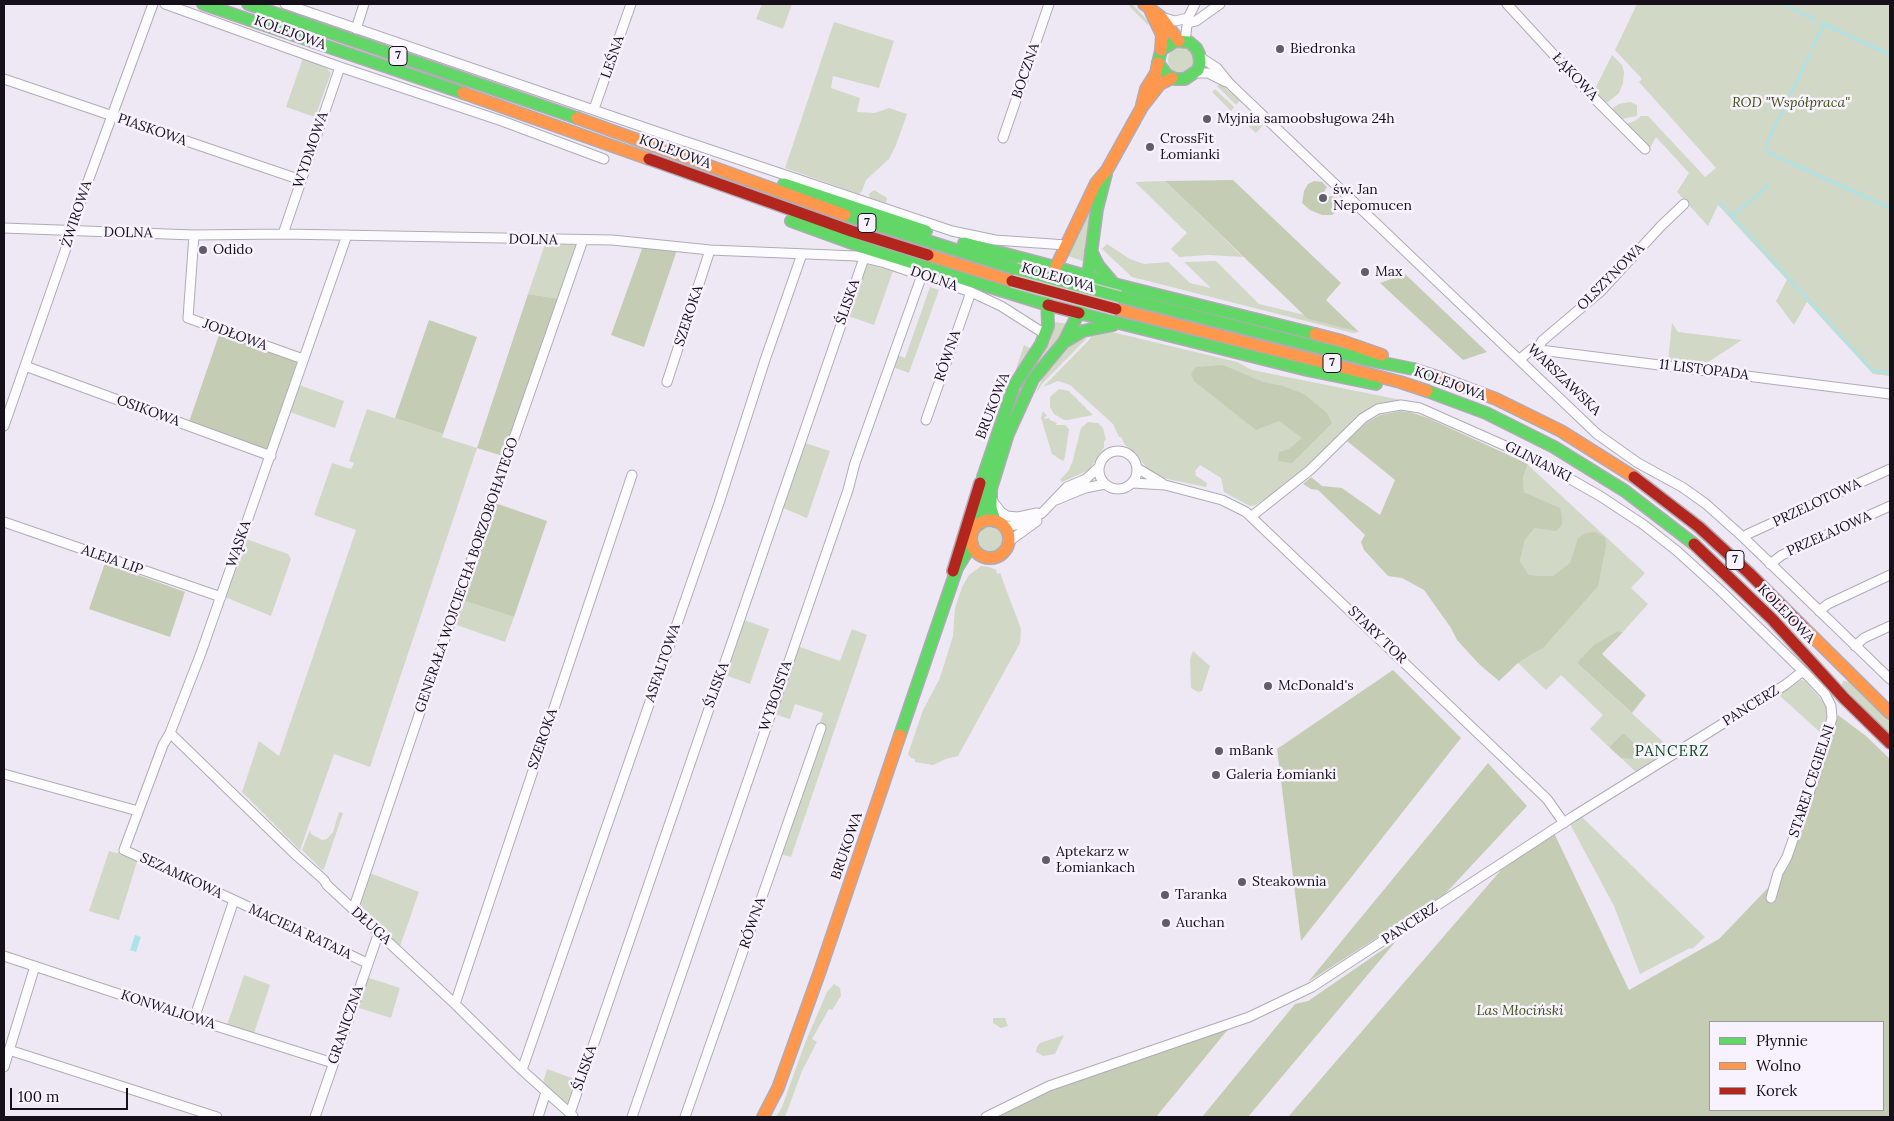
<!DOCTYPE html>
<meta charset="utf-8">
<style>
body{margin:0}
#map{position:relative;width:1894px;height:1121px;overflow:hidden;background:#eee8f5;font-family:Lora,serif}
canvas{display:block}
.frame{position:absolute;inset:0;border:5px solid #15101a;pointer-events:none}
.legend{position:absolute;left:1709px;top:1021px;width:175px;height:90px;box-sizing:border-box;background:#f8f2fe;border:1px solid #9d98a3;margin:0;padding:6px 9px;list-style:none;font-size:15px;color:#15101a}
.legend li{display:flex;align-items:center;gap:10px;height:25px}
.legend b{width:25px;border:1px solid #9d98a3}
.scale{position:absolute;left:10px;top:1088px;width:118px;height:22px;box-sizing:border-box;border:2px solid #15101a;border-top:0;padding-left:6px;font-size:15px;line-height:18px;white-space:nowrap;color:#15101a;-webkit-text-stroke:4px #f8f2fe;paint-order:stroke}
</style>
<div id="map">
<canvas width="1894" height="1121"></canvas>
<div class="frame"></div>
<ul class="legend">
<li><b style="height:6px;background:#63d668"></b>Płynnie</li>
<li><b style="height:6px;background:#ff974d"></b>Wolno</li>
<li><b style="height:6px;background:#b3261e"></b>Korek</li>
</ul>
<div class="scale">100 m</div>
</div>
<script>
const ctx = document.querySelector('canvas').getContext('2d');
ctx.lineJoin = 'round';
function fill(path, color) {
  ctx.fillStyle = color;
  ctx.fill(path, 'evenodd');
}
function toPath(rows) {
  const path = new Path2D();
  for (const r of rows) {
    if (r.length === 3) {
      path.moveTo(r[0] + r[2], r[1]);
      path.arc(r[0], r[1], r[2], 0, 2 * Math.PI);
      continue;
    }
    path.moveTo(r[0], r[1]);
    for (let i = 2; i < r.length; i += 2) path.lineTo(r[i], r[i + 1]);
  }
  return path;
}
function stroke(path, color, width, dash) {
  ctx.strokeStyle = color;
  ctx.lineWidth = width;
  ctx.lineCap = dash ? 'butt' : 'round';
  ctx.setLineDash(dash || []);
  ctx.stroke(path);
}
function drawText(font, color, halo, rows, align = 'center') {
  ctx.font = font + ' Lora,serif';
  ctx.lineWidth = 5;
  ctx.setLineDash([]);
  ctx.textBaseline = 'middle';
  ctx.strokeStyle = halo;
  ctx.fillStyle = color;
  for (const [text, x, y, turn = 0] of rows) {
    ctx.save();
    ctx.translate(x, y);
    ctx.rotate((+turn || 0) * Math.PI / 180);
    ctx.textAlign = isNaN(turn) ? turn : align;
    if (halo) ctx.strokeText(text, 0, 0);
    ctx.fillText(text, 0, 0);
    ctx.restore();
  }
}
fill(toPath([
 [762,4,792,4,783,29,756,19],
 [1637,4,1890,4,1890,376,1873,374,1807,302,1794,325,1776,301,1787,280,1718,205,1708,226,1677,192,1689,173,1656,137,1650,148,1626,124,1635,121,1641,116,1648,116,1705,177,1716,168,1639,82,1642,79,1615,50],
 [1130,5,1133,5,1149,22,1148,25,1129,6],
 [834,22,894,41,879,88,833,76,831,88,860,98,857,112,875,113,889,108,907,114,896,145,889,159,866,180,862,191,859,194,785,168],
 [1181,60,13],
 [1612,55,1622,65,1624,72,1623,83,1619,93,1608,102,1605,102,1594,91],
 [303,58,325,66,331,73,315,117,286,107],
 [1221,84,1239,100,1240,101,1236,105,1217,86],
 [1215,89,1234,107,1231,111,1212,92],
 [1630,102,1637,105,1637,116,1621,119,1612,111,1614,107,1619,104],
 [1252,114,1254,114,1264,124,1256,133,1244,122],
 [1165,181,1243,257,1208,255,1179,257,1171,249,1187,233,1135,182],
 [874,190,887,198,886,203,870,198,869,194],
 [1097,193,1086,262,1068,256],
 [545,244,579,245,560,299,528,294],
 [1107,244,1130,259,1144,264,1168,262,1190,283,1211,288,1184,262,1216,261,1259,304,1305,315,1309,319,1359,332,1353,333,1132,277,1102,249],
 [866,264,893,271,874,325,848,316],
 [930,287,939,290,909,373,893,367,897,355,905,358],
 [1055,322,1069,324,1064,332,1033,368,1050,341],
 [1672,323,1678,332,1742,340,1702,366,1668,361],
 [1108,331,1237,362,1252,370,1406,401,1382,404,1265,502,1263,500,1256,505,1250,506,1224,492,1221,478,1200,465,1195,471,1196,473,1195,475,1207,483,1206,487,1167,479,1147,469,1137,454,1125,445,1121,437,1119,437,1113,424,1070,385,1058,381,1043,387,1090,339,1091,336],
 [1088,337,1043,383,1035,394,1043,377,1072,344],
 [1024,345,1031,349,1013,378],
 [299,385,344,401,335,428,290,412],
 [1059,389,1069,391,1093,415,1068,420,1064,420,1054,414,1050,407,1050,397],
 [367,409,443,434,442,437,477,448,370,767,334,754,300,850,242,792,259,741,279,756,356,530,314,515,332,463,351,469,354,463,349,461],
 [1043,411,1047,416,1044,417,1045,419,1049,418,1050,420,1057,423,1056,425,1065,425,1069,429,1065,457,1063,461,1052,454,1041,418],
 [1088,422,1098,423,1103,428,1106,440,1104,441,1104,447,1089,470,1062,482,1060,480,1069,470,1073,460,1081,428],
 [805,443,830,451,807,518,783,508],
 [1528,465,1645,573,1631,588,1648,604,1623,632,1618,631,1577,663,1672,750,1639,771,1635,771,1621,758,1632,759,1623,733,1609,747,1590,729,1603,715,1561,675,1546,690,1518,663,1543,648,1578,538,1570,564,1553,576,1529,575,1520,561,1525,540,1535,528,1562,525,1562,518,1559,508,1524,492,1523,478],
 [990,539,14],
 [246,539,288,554,291,559,271,616,225,597],
 [981,566,989,567,996,570,997,574,1000,573,1021,629,1020,643,958,756,946,759,933,765,915,762,915,759,911,758,908,754,923,710,939,680,944,665,953,636,955,608,962,587,969,575],
 [462,600,514,617,505,642,454,624],
 [744,620,769,629,750,684,725,675],
 [852,629,867,635,791,857,780,854,823,713,795,704,790,719,774,714,797,646,840,661],
 [1193,651,1210,666,1202,691,1198,692,1191,688,1190,659],
 [1801,680,1805,681,1821,699,1829,712,1822,734,1779,695],
 [1843,681,1850,682,1890,720,1890,737,1842,685],
 [339,812,343,813,324,869,322,870,302,850,310,830,311,834,322,840,327,839,333,832],
 [1582,817,1705,937,1692,949,1690,948,1640,974,1614,906,1570,824],
 [109,851,116,853,120,852,134,858,137,862,119,920,89,911],
 [370,873,419,892,400,946,362,909,361,902],
 [244,975,270,985,254,1033,227,1025],
 [366,977,400,988,391,1018,356,1007],
 [834,984,840,988,841,996,832,1010,829,1009,812,1039,817,1042,802,1071,785,1117,776,1117,782,1107,805,1043,827,992],
 [993,1018,1005,1018,1008,1026,1001,1028,993,1023],
 [1064,1035,1055,1054,1043,1056,1036,1052,1037,1047,1040,1043],
 [547,1069,577,1080,569,1105,543,1083]
]), '#d1d8c5');
fill(toPath([
 [1233,180,1341,283,1326,300,1359,332,1308,319,1165,181],
 [1314,181,1322,182,1327,187,1320,198,1320,200,1324,201,1330,196,1337,197,1340,209,1332,215,1322,215,1310,210,1302,203,1304,191,1308,184],
 [643,246,667,250,677,250,644,347,611,335],
 [1405,274,1487,352,1463,360,1380,283],
 [528,294,560,299,503,456,477,448],
 [429,320,477,337,443,434,395,418],
 [219,335,297,362,267,449,189,422],
 [1223,365,1263,382,1283,386,1304,394,1327,413,1332,423,1292,463,1278,461,1279,452,1289,449,1302,438,1279,421,1256,430,1194,381,1191,374,1196,367],
 [1400,411,1410,412,1428,418,1528,464,1523,478,1524,492,1560,508,1562,517,1562,525,1556,531,1535,528,1525,540,1520,561,1529,575,1553,576,1570,563,1578,538,1586,533,1596,532,1605,538,1606,546,1598,586,1543,648,1518,663,1499,681,1479,664,1457,640,1451,628,1424,590,1402,578,1388,576,1364,550,1361,542,1365,535,1318,490,1311,489,1303,484,1311,477,1322,486,1342,488,1380,515,1395,480,1347,441,1366,423,1380,415],
 [495,503,547,521,514,617,462,600],
 [105,563,185,592,170,637,89,609],
 [1618,631,1623,632,1602,654,1646,695,1632,713,1577,663,1594,645],
 [1393,670,1461,738,1301,941,1277,749],
 [1838,715,1866,736,1890,759,1890,1117,1288,1117,1501,870,1554,833,1629,990,1719,939,1788,867],
 [1710,1022,1883,1022,1883,1110,1710,1110],
 [1623,733,1644,752,1632,759,1621,758,1609,747],
 [1488,763,1527,806,1445,894,1308,982],
 [1397,940,1248,1117,1202,1117,1295,1004,1308,1001],
 [1230,1027,1156,1117,992,1117,1043,1092]
]), '#c5ccb4');
fill(toPath([
 [135,935,141,937,136,952,130,950]
]), '#ace3e9');
stroke(toPath([
 [1783,4,1816,20],
 [1822,23,1890,55],
 [1812,49,1824,23],
 [1790,95,1810,54],
 [1767,142,1788,100],
 [1766,146,1769,153,1890,208],
 [1719,202,1872,370,1890,373],
 [1732,216,1769,185]
]), '#ace3e9', 2.5);
const street = toPath([
 [165,4,340,67,502,121,604,159],
 [285,4,678,139,952,231,995,240,1066,245],
 [1507,4,1588,92,1645,149],
 [1161,17,1175,21,1188,18],
 [1188,23,1196,21,1220,4],
 [356,29,364,4],
 [1185,41,1188,18,1195,4],
 [1200,57,1217,68,1230,84,1597,434,1638,463,1682,487,1706,504,1744,538,1890,679],
 [1196,73,1208,73,1226,82],
 [4,79,301,180],
 [594,109,631,4],
 [1003,138,1049,4],
 [4,228,194,235,283,234,612,240,710,250,856,256,885,263,971,292,1001,306,1045,334],
 [283,234,340,67],
 [194,235,188,318,303,359],
 [1538,349,1542,341,1601,291,1661,226,1684,204],
 [1520,359,1532,349,1890,394],
 [25,366,271,456],
 [667,382,710,250],
 [926,420,971,292],
 [4,426,72,231,73,222,153,4],
 [1118,470,19],
 [1137,468,1162,483],
 [1133,483,1165,485,1222,500,1246,512,1547,799,1564,823],
 [991,499,1001,512,1007,516,1018,517,1037,513],
 [1056,500,1085,488,1105,484],
 [1252,516,1310,470,1363,418,1378,409,1401,405,1420,408,1535,459,1600,496,1644,525,1677,551,1721,591,1807,675,1825,694,1831,706,1832,718,1815,776,1787,857,1778,873,1771,898],
 [4,522,221,597],
 [1004,527,1020,524,1042,513,1067,487,1086,479,1099,467],
 [1744,538,1748,534,1890,469],
 [1008,542,1037,521],
 [1770,564,1782,555,1890,506],
 [1819,611,1828,604,1890,575],
 [1855,646,1864,638,1890,626],
 [170,733,297,856,324,880,327,885,455,1004,522,1070,573,1116],
 [4,774,138,811],
 [234,900,367,963],
 [353,910,466,576,583,240],
 [4,956,194,1019,333,1063],
 [455,1004,632,475],
 [194,1019,234,900,124,850,163,745,170,733,201,653,347,235],
 [9,1050,217,1117],
 [4,1067,35,966],
 [522,1070,719,503,765,360,802,254],
 [570,1113,864,258],
 [315,1117,379,932],
 [538,1117,546,1092],
 [632,1117,848,490,855,463,922,275],
 [685,1117,821,728],
 [986,1117,1049,1086,1249,1017,1312,987,1574,816,1785,685,1803,671]
]);
const fast = toPath([
 [203,4,463,93],
 [248,4,577,118],
 [1175,41,1189,42,1196,48,1199,54,1200,63,1198,70,1185,79,1175,79,1167,75,1158,63,1161,50,1175,41],
 [784,184,926,231],
 [845,215,1016,269],
 [791,221,871,250,1048,305],
 [964,243,1055,267],
 [1091,251,1098,265,1114,284],
 [1055,267,1114,284,1315,334],
 [1120,297,1364,359,1413,369,1443,379],
 [1079,313,1307,370,1376,384],
 [1064,342,1083,331,1113,325],
 [1427,391,1486,413,1554,447,1625,491,1694,544],
 [995,521,991,508,991,489,1008,434,1033,379,1064,342,1082,306,1087,284,1097,209,1106,174],
 [979,524,983,500,983,477,1014,386,1041,344,1048,326,1047,297],
 [900,735,957,568,972,544]
]);
const slow = toPath([
 [1144,4,1161,17,1179,41],
 [1151,12,1162,35,1161,50],
 [463,93,649,159],
 [1142,105,1146,89,1156,73,1158,63],
 [577,118,845,215],
 [928,255,1012,281],
 [1052,275,1096,183,1107,170,1142,107,1160,84,1172,78],
 [1116,309,1400,382,1427,391],
 [1315,334,1342,341,1382,355],
 [1443,379,1496,399,1561,431,1634,477],
 [990,539,19],
 [1803,627,1890,713],
 [763,1117,778,1088,820,971,900,735]
]);
const jam = toPath([
 [649,159,851,231,928,255],
 [1048,305,1079,313],
 [1634,477,1699,527,1749,573,1803,627],
 [1694,544,1772,619,1844,698,1890,743],
 [953,571,980,483]
]);
stroke(street, '#b0abb6', 11);
stroke(fast, '#b0abb6', 14);
stroke(slow, '#b0abb6', 14);
stroke(jam, '#b0abb6', 14);
stroke(street, '#fcfcfe', 9);
stroke(fast, '#63d668', 11);
stroke(slow, '#ff974d', 11);
stroke(jam, '#b3261e', 11);
const fastBridge = toPath([
 [1016,269,1120,297]
]);
const jamBridge = toPath([
 [1012,281,1116,309]
]);
stroke(fastBridge, '#cac7cd', 14, []);
stroke(jamBridge, '#cac7cd', 14, []);
stroke(fastBridge, '#63d668', 11);
stroke(jamBridge, '#b3261e', 11);
for (const [x, y, r, color] of [
 [1280,49,5,"#615c67"],
 [1207,119,5,"#615c67"],
 [1150,147,5,"#615c67"],
 [1323,198,5,"#615c67"],
 [203,250,5,"#615c67"],
 [1365,272,5,"#615c67"],
 [1268,686,5,"#615c67"],
 [1219,751,5,"#615c67"],
 [1216,775,5,"#615c67"],
 [1046,860,5,"#615c67"],
 [1242,882,5,"#615c67"],
 [1165,895,5,"#615c67"],
 [1166,923,5,"#615c67"]
]) {
  const dot = new Path2D();
  dot.arc(x, y, r, 0, 2 * Math.PI);
  ctx.fillStyle = color;
  ctx.fill(dot);
  stroke(dot, '#f8f2fe', 2);
}
for (const [x, y, w] of [
 [398,56,18],
 [867,223,18],
 [1332,363,18],
 [1735,560,18]
]) {
  const box = new Path2D();
  box.roundRect(x - w / 2, y - 9.5, w, 19, 4);
  ctx.fillStyle = '#f8f2fe';
  ctx.fill(box);
  stroke(box, '#15101a', 1);
}
drawText('bold 12px', '#15101a', null, [
 ["7",398,56],
 ["7",867,223],
 ["7",1332,363],
 ["7",1735,560]
]);
drawText('14px', '#15101a', '#f8f2fe', [
 ["KOLEJOWA",290,33,20],
 ["LEŚNA",613,57,-71],
 ["BOCZNA",1026,71,-71],
 ["ŁĄKOWA",1575,77,47],
 ["PIASKOWA",152,130,19],
 ["WYDMOWA",311,150,-71],
 ["KOLEJOWA",675,152,20],
 ["ŻWIROWA",77,214,-72],
 ["DOLNA",128,233,1],
 ["DOLNA",533,240,1],
 ["OLSZYNOWA",1611,277,-45],
 ["KOLEJOWA",1058,278,16],
 ["DOLNA",934,279,19],
 ["ŚLISKA",848,302,-71],
 ["SZEROKA",689,316,-72],
 ["JODŁOWA",235,335,20],
 ["RÓWNA",948,356,-71],
 ["11 LISTOPADA",1704,370,7],
 ["WARSZAWSKA",1564,380,44],
 ["KOLEJOWA",1450,384,20],
 ["BRUKOWA",993,406,-69],
 ["OSIKOWA",148,411,20],
 ["GLINIANKI",1538,462,27],
 ["PRZELOTOWA",1817,503,-25],
 ["PRZEŁAJOWA",1829,534,-24],
 ["WĄSKA",239,544,-71],
 ["ALEJA LIP",112,560,19],
 ["GENERAŁA WOJCIECHA BORZOBOHATEGO",467,575,-71],
 ["KOLEJOWA",1786,614,46],
 ["STARY TOR",1377,635,44],
 ["ASFALTOWA",663,663,-71],
 ["ŚLISKA",717,685,-70],
 ["WYBOISTA",776,696,-71],
 ["PANCERZ",1751,706,-32],
 ["SZEROKA",543,739,-71],
 ["STAREJ CEGIELNI",1812,781,-72],
 ["BRUKOWA",847,846,-71],
 ["SEZAMKOWA",181,876,25],
 ["RÓWNA",753,923,-71],
 ["PANCERZ",1410,924,-33],
 ["DŁUGA",371,926,42],
 ["MACIEJA RATAJA",300,932,25],
 ["KONWALIOWA",168,1010,18],
 ["GRANICZNA",346,1025,-71],
 ["ŚLISKA",585,1068,-71]
]);
drawText('14px', '#15101a', '#f8f2fe', [
 ["Biedronka",1290,49],
 ["Myjnia samoobsługowa 24h",1217,119],
 ["CrossFit",1160,139],
 ["Łomianki",1160,155],
 ["św. Jan",1333,190],
 ["Nepomucen",1333,206],
 ["Odido",213,250],
 ["Max",1375,272],
 ["McDonald's",1278,686],
 ["mBank",1229,751],
 ["Galeria Łomianki",1226,775],
 ["Aptekarz w",1056,852],
 ["Łomiankach",1056,868],
 ["Steakownia",1252,882],
 ["Taranka",1175,895],
 ["Auchan",1176,923]
], 'left');
drawText('italic 14px', '#3f5012', '#f8f2fe', [
 ["ROD \"Współpraca\"",1791,103],
 ["Las Młociński",1520,1011]
]);
ctx.letterSpacing = '1px';
drawText('15px', '#094b1b', '#f8f2fe', [
 ["PANCERZ",1672,752]
]);
ctx.letterSpacing = '0px';
</script>
